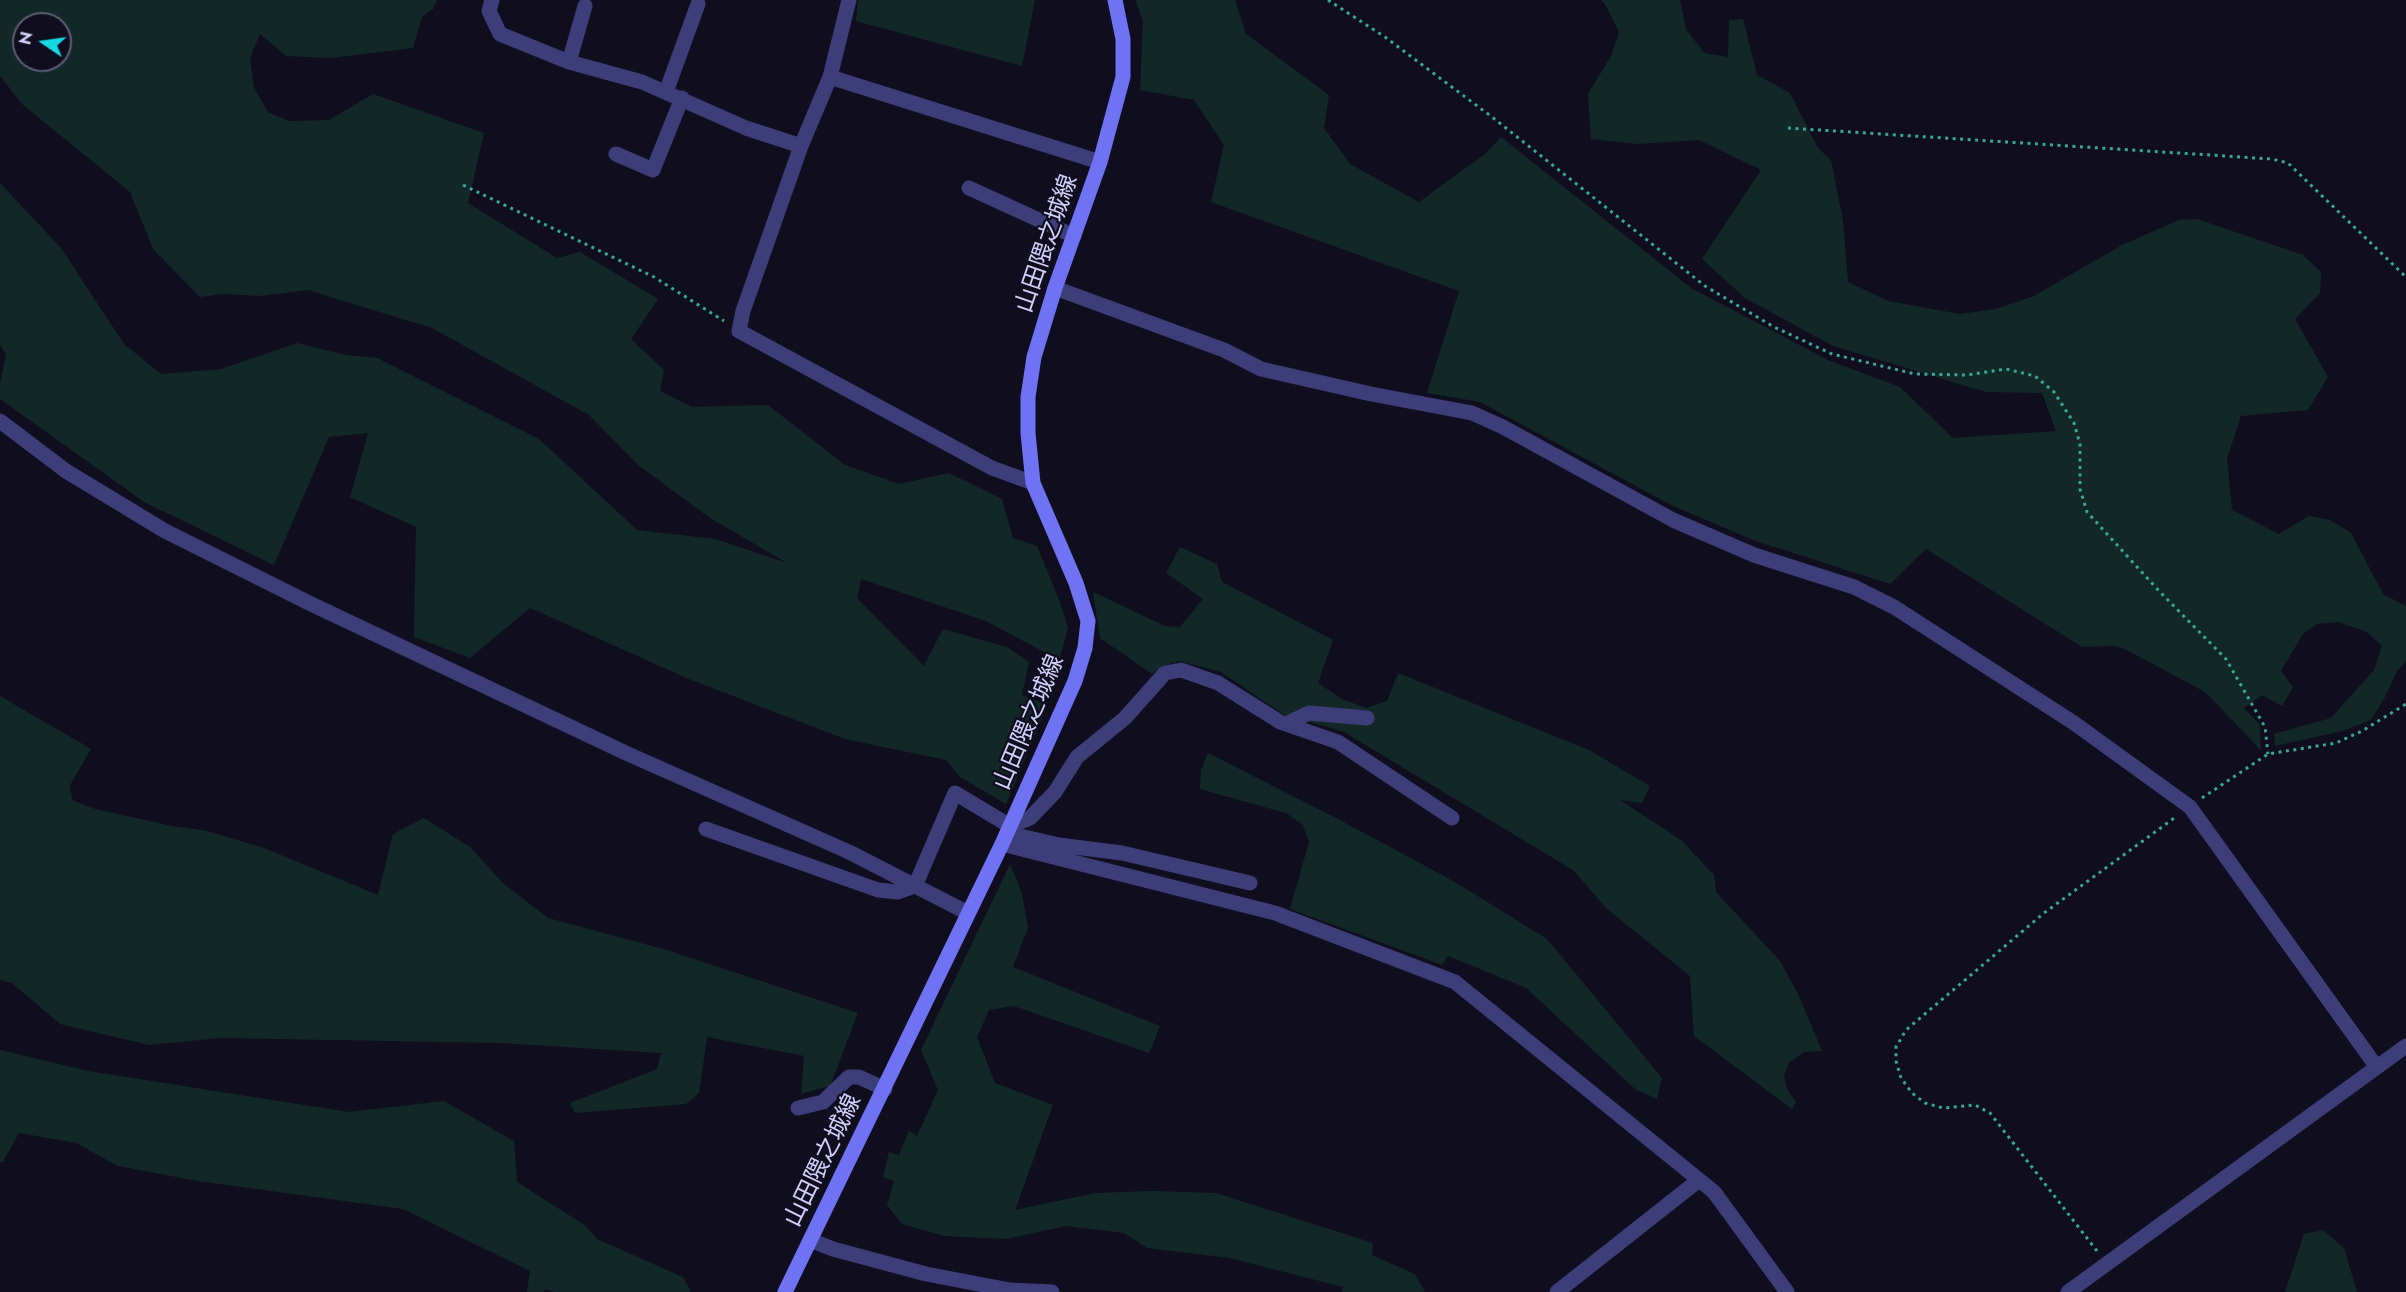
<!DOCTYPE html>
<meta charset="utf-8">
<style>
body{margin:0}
#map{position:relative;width:2406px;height:1292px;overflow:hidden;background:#100e1e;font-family:Jost,sans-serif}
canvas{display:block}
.north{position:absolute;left:12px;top:12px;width:60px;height:60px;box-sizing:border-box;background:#100e1e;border:2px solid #5e5c76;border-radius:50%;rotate:283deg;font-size:16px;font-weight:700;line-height:24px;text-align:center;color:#d2d0fb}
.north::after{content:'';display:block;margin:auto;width:21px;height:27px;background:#13d9e3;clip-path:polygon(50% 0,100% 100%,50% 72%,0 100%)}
</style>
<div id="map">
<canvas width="2406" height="1292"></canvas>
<div class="north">N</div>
</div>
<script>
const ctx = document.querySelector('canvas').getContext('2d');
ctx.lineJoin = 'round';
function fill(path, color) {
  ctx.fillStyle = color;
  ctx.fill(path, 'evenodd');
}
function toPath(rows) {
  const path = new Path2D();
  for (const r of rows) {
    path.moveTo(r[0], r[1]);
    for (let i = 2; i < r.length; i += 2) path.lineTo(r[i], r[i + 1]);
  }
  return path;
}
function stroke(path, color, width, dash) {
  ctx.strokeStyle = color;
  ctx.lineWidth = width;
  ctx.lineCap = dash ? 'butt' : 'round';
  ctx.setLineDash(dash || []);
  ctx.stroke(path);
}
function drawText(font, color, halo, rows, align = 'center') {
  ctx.font = font + ' Jost,"Noto Sans JP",sans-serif';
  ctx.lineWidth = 4.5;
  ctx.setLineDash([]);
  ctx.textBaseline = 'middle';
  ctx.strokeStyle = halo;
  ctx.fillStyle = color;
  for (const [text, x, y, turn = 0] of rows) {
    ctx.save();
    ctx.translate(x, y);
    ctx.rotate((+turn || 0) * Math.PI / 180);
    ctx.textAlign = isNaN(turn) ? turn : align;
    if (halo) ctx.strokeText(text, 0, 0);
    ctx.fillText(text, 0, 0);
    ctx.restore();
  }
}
fill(toPath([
 [0,0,437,0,433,9,422,17,413,48,331,58,286,56,260,34,250,58,254,88,268,112,289,121,329,120,373,94,484,133,468,203,557,258,580,252,658,299,631,339,664,370,660,391,692,407,768,405,845,465,899,484,949,473,1002,499,1013,538,1037,546,1060,602,1068,628,1059,660,986,621,861,579,857,598,924,666,943,629,1007,647,1029,662,1022,695,1047,705,1006,804,960,777,946,760,845,739,689,679,530,608,470,658,414,637,416,527,350,497,368,433,329,437,274,565,144,502,0,399,0,383,6,355,0,345,0,183,61,248,124,344,161,374,221,369,297,343,346,355,377,358,539,439,637,530,715,539,787,563,710,518,638,465,589,415,432,328,308,290,261,296,222,294,200,297,153,249,130,192,22,104,0,76],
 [24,24,60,24,60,60,24,60],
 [858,0,1035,0,1022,66,856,21],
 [1135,0,1235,0,1246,34,1329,95,1324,128,1350,164,1419,202,1485,154,1501,137,1691,288,1830,361,1900,387,1953,438,2056,431,2042,393,1986,392,1833,346,1745,298,1702,259,1761,170,1699,140,1638,144,1591,139,1588,94,1611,56,1619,32,1605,4,1601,0,1680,0,1686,29,1704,53,1728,57,1729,20,1743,19,1757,75,1790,93,1818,148,1831,160,1843,221,1848,282,1888,301,1960,314,1996,309,2034,296,2122,245,2179,220,2197,219,2303,255,2321,272,2320,293,2295,319,2328,377,2308,410,2241,416,2227,459,2232,510,2279,534,2309,516,2330,520,2351,533,2383,594,2406,606,2406,661,2397,671,2385,697,2371,720,2343,731,2275,746,2274,734,2331,718,2374,670,2382,646,2367,632,2338,622,2317,624,2303,634,2281,671,2293,687,2282,706,2262,695,2244,708,2260,725,2261,750,2205,692,2125,649,2115,646,2082,647,1926,549,1890,584,1753,540,1671,505,1480,402,1427,393,1459,291,1211,202,1224,145,1194,100,1140,90,1143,21],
 [1180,547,1217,564,1222,582,1333,640,1318,683,1342,699,1366,708,1387,701,1398,673,1589,750,1650,786,1642,803,1620,800,1681,840,1714,875,1716,892,1780,961,1798,994,1822,1051,1804,1052,1789,1063,1784,1076,1787,1089,1796,1102,1792,1109,1694,1036,1690,976,1607,909,1573,870,1344,732,1283,714,1221,672,1179,661,1162,666,1152,674,1100,638,1093,592,1165,626,1180,627,1203,599,1166,573],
 [0,696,91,749,70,785,72,800,95,809,172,826,207,831,264,848,378,895,393,834,424,818,470,847,503,883,548,918,667,950,858,1013,830,1086,801,1094,804,1056,707,1037,699,1093,686,1104,575,1113,570,1103,657,1069,661,1053,501,1043,221,1038,149,1045,60,1024,12,983,0,980],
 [1208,753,1338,819,1455,882,1547,939,1662,1078,1657,1099,1635,1089,1526,988,1448,956,1442,965,1290,909,1309,842,1303,825,1286,813,1200,789,1201,770],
 [1010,864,1022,893,1028,928,1013,967,1160,1026,1149,1053,1014,1006,989,1010,977,1037,995,1083,1053,1105,1015,1210,1095,1193,1153,1191,1216,1193,1373,1243,1372,1255,1415,1274,1425,1292,1342,1292,1343,1287,1230,1258,1147,1248,1124,1233,1066,1226,1006,1239,944,1236,902,1224,887,1205,894,1181,883,1177,889,1152,899,1155,909,1131,917,1136,938,1090,921,1050],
 [0,1050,88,1071,348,1112,444,1101,514,1141,517,1182,586,1226,597,1239,683,1277,691,1292,554,1292,545,1289,544,1292,527,1292,530,1271,403,1209,198,1181,118,1166,76,1143,19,1133,3,1162,0,1162],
 [2323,1230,2344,1248,2357,1292,2285,1292,2304,1234]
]), '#122826');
stroke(toPath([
 [1328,0,1385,37,1492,117,1705,286,1774,327,1832,354,1915,374,1967,375,2006,369,2035,376,2054,392,2074,423,2080,444,2080,489,2087,512,2159,591,2226,659,2265,727,2268,754],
 [1788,128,2272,159,2288,163,2406,277],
 [463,185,654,277,724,321],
 [2202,798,2268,754,2336,743,2362,731,2406,704],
 [2097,1251,1990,1113,1975,1105,1943,1108,1925,1103,1912,1093,1901,1078,1896,1061,1896,1047,1906,1030,2044,913,2177,816]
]), '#38a79a', 3, [3, 4.5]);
stroke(toPath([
 [492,0,489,11,500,34,569,62,642,82,746,128,801,146],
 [849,0,830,77,801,146,743,311,739,331,992,468,1033,483],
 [569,62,585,6],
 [830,77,1100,162],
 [666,92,698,4],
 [616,154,653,170,682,98],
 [969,188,1074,236],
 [1055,288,1224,350,1261,369,1371,394,1472,413,1503,427,1673,520,1754,555,1854,587,1894,607,2074,723,2190,807,2376,1066],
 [0,421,66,471,165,531,309,603,628,754,849,852,968,913],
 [1286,724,1309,713,1367,718],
 [706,829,878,890,898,892,915,886,955,793,1010,826,1030,818,1055,792,1077,757,1125,718,1165,673,1181,670,1218,683,1280,722,1338,742,1452,818],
 [1007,833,1059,845,1122,853,1250,883],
 [1002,844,1275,913,1455,982,1714,1192,1787,1292],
 [798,1108,823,1102,849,1077,859,1077,885,1089],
 [810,1240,833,1249,926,1274,1010,1290,1052,1292],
 [1557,1292,1699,1180]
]), '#3d3e79', 15);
stroke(toPath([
 [2068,1292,2406,1046]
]), '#3d3e79', 15);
stroke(toPath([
 [785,1292,1002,844,1075,681,1085,648,1088,621,1076,583,1033,483,1028,433,1028,397,1034,357,1055,288,1100,162,1123,77,1123,39,1115,0]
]), '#6f72f3', 15);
drawText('24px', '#d2d0fb', '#100e1e', [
 ["山田隈之城線",1048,244,-71],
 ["山田隈之城線",1030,723,-67],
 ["山田隈之城線",824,1161,-64]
]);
</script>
